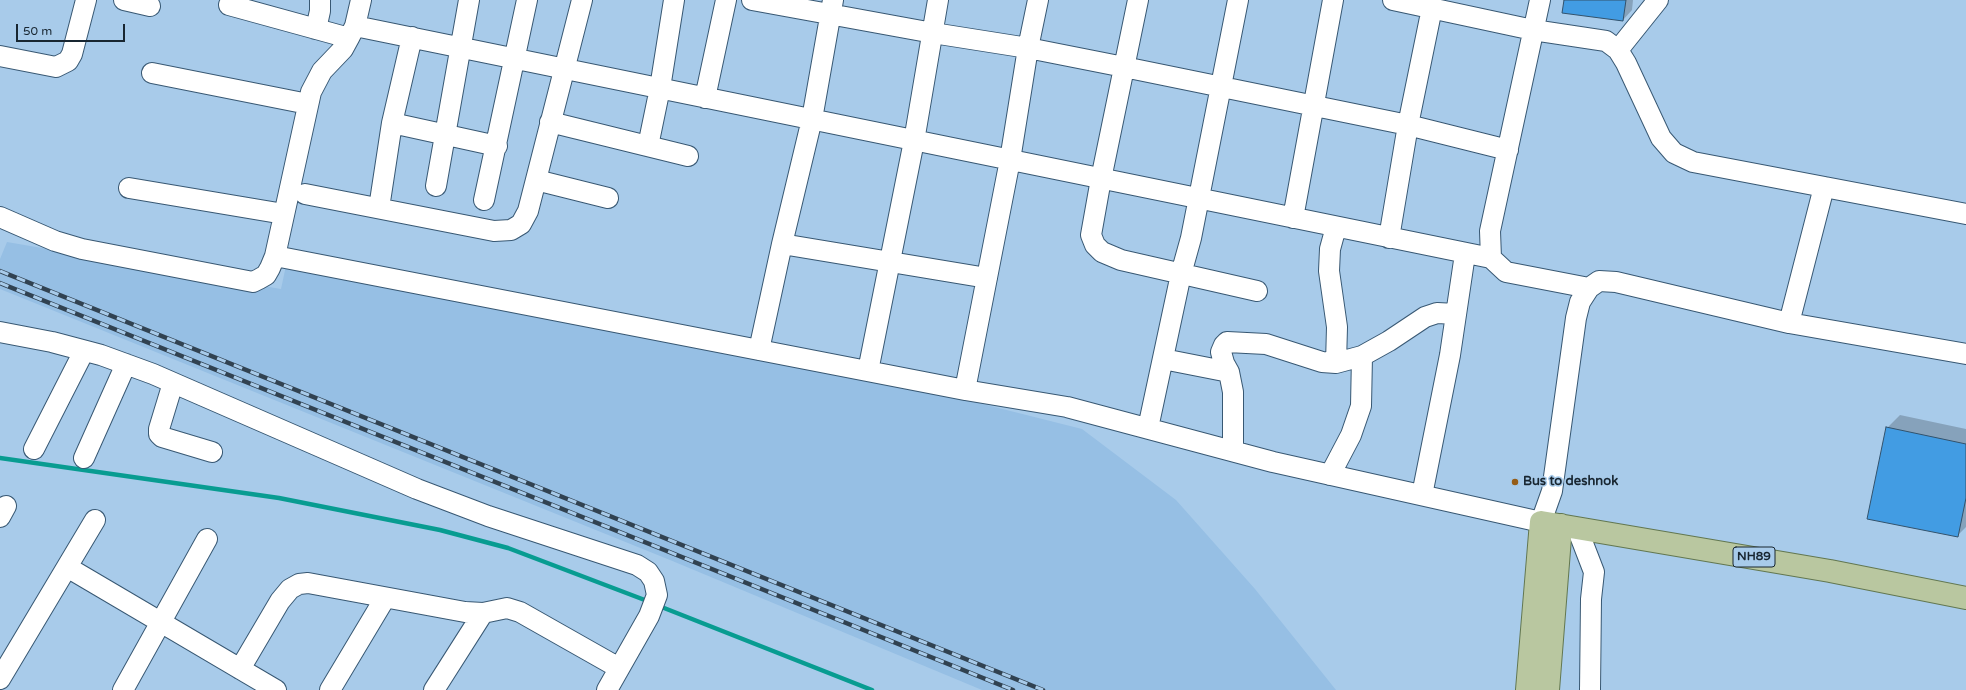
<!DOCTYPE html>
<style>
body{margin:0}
#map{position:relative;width:1966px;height:690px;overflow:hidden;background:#a8cbea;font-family:"Varela Round",sans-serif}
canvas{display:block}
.scale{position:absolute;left:16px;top:24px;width:109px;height:18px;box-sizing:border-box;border:2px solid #182631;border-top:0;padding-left:5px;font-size:12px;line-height:14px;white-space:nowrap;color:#182631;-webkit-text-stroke:3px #a8cbea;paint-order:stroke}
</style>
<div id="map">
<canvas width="1966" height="690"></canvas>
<div class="scale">50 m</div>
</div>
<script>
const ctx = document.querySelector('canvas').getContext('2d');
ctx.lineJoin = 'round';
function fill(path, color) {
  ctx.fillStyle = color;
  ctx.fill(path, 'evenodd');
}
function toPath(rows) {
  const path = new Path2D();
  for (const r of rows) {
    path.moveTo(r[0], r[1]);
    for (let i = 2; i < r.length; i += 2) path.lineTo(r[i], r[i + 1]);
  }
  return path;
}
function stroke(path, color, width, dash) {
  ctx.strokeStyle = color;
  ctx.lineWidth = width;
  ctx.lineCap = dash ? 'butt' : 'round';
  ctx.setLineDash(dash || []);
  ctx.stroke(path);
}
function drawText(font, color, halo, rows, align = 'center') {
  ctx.font = font + ' "Varela Round",sans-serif';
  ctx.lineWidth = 3;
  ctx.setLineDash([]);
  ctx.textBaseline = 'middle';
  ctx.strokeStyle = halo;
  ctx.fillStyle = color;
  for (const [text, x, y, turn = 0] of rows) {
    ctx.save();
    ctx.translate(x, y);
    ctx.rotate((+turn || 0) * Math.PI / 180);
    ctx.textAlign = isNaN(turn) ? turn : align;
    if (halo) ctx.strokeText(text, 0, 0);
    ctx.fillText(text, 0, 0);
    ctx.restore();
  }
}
fill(toPath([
 [7,242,281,289,287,261,935,392,1082,429,1176,500,1255,589,1336,690,982,690,670,560,0,289,0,259]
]), '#96bfe4');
fill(toPath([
 [1565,0,1633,0,1632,10,1623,20],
 [1900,415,1966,429,1966,527,1957,536,1887,428]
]), '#0003');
stroke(toPath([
 [0,458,279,498,440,530,508,548,650,602],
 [659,606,872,690]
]), '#089c91', 4.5);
const building = toPath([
 [1564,0,1626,0,1623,21,1562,13,1564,0],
 [1886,427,1966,444,1966,498,1958,537,1867,519,1886,427]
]);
fill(building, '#429ce3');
stroke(building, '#32526c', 1);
const minor = toPath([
 [124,0,150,6],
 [752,0,933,33,1028,48,1124,67,1408,125,1508,150],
 [1138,0,1101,179,1091,235,1095,245,1102,252,1121,260,1257,291],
 [1393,0,1533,30,1606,41,1618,50,1626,63,1661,138,1674,153,1693,162,1966,214],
 [1540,0,1490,231,1491,258,1506,272,1589,288],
 [229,5,349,38],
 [355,26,1491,258],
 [316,29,320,11,320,0],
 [1618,50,1658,0],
 [0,56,56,67,68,61,72,54,86,0],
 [152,73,308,104],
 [705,98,726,0],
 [550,122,688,156],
 [392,123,497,146],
 [648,146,660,88,674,0],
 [536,180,608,198],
 [436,186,469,0],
 [129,188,284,214],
 [305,194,494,231,511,230,521,224,528,211,582,0],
 [484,200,527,0],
 [379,208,392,123,412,37],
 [0,217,55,241,82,249,253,282,259,279,266,275,270,268,275,256,311,92,322,71,343,49,349,38,355,26,361,0],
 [1293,218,1333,0],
 [1336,227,1330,249,1329,271,1337,327,1336,363],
 [1389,238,1408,125,1432,8],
 [782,244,987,278],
 [275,256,965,390,1067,407,1273,462,1541,522,1552,491,1576,318,1580,302,1589,288,1599,281,1616,282,1789,323,1966,354],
 [1789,323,1824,187],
 [0,332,52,342,101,355,153,374,417,489,488,516,637,565,648,572,654,581,657,595,649,616,607,690],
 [759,350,782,244,812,119,833,0],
 [1163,359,1229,372],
 [868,371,914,141,938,0],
 [173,383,159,429,159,434,162,437,212,452],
 [965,390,1010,160,1028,48,1038,0],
 [1148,428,1181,274,1191,238,1238,0],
 [34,449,84,351],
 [1233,451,1233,392,1229,372,1224,363,1221,352,1224,345,1227,342,1266,344,1322,362,1336,363,1362,356,1389,341,1425,317,1437,313,1456,314],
 [84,458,126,364],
 [1330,475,1351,435,1361,406,1362,356],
 [1422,495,1450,355,1465,254],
 [0,517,6,506],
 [1577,528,1594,572,1591,599,1590,690],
 [67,567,276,690],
 [240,669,280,601,290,589,299,584,308,583,465,612,483,613,507,608,520,612,619,668],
 [0,679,95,520],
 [123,690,207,539],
 [330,690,385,598],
 [434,690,483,613]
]);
const major = toPath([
 [1527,690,1541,522,1830,571,1966,598],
 [1548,690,1561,525]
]);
stroke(minor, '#385873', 22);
stroke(major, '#627750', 24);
stroke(minor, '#fff', 20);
stroke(major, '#b9c7a0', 22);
const rail = toPath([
 [0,271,1043,690],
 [0,283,1013,690]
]);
stroke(rail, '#314251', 4.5);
stroke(rail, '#a8cbea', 3, [9]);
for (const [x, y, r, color] of [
 [1515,482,4,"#955c17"]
]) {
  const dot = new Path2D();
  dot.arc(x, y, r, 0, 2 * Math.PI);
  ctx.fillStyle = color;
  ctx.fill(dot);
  stroke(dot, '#a8cbea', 1.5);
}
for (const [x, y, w] of [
 [1754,557,42]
]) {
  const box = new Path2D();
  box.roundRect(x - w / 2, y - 10, w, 20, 3);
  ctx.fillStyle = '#a8cbea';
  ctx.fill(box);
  stroke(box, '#182631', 1);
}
drawText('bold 12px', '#182631', null, [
 ["NH89",1754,557]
]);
drawText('bold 13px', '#182631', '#a8cbea', [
 ["Bus to deshnok",1523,482]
], 'left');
</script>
